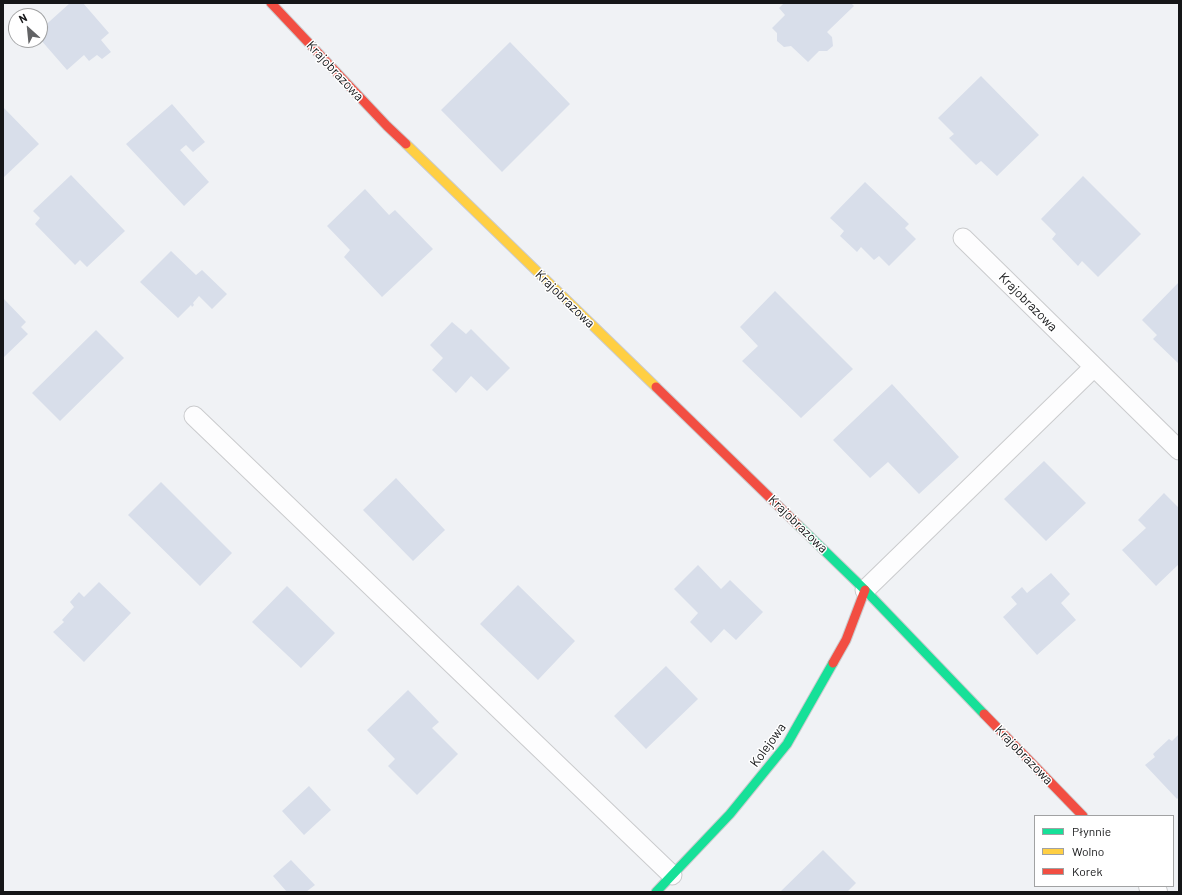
<!DOCTYPE html>
<meta charset="utf-8">
<style>
body{margin:0}
#map{position:relative;width:1182px;height:895px;overflow:hidden;background:#f0f2f5;font-family:Barlow,sans-serif}
canvas{display:block}
.frame{position:absolute;inset:0;border:4px solid #151618;pointer-events:none}
.legend{position:absolute;left:1034px;top:815px;width:140px;height:72px;box-sizing:border-box;background:#fff;border:1px solid #a1a2a3;margin:0;padding:5px 7px;list-style:none;font-size:12px;color:#151618}
.legend li{display:flex;align-items:center;gap:8px;height:20px}
.legend b{width:20px;border:1px solid #a1a2a3}
.north{position:absolute;left:8px;top:8px;width:40px;height:40px;box-sizing:border-box;background:#fff;border:1px solid #a1a2a3;border-radius:50%;rotate:333deg;font-size:11px;font-weight:700;line-height:16px;text-align:center;color:#151618}
.north::after{content:'';display:block;margin:auto;width:14px;height:18px;background:#626365;clip-path:polygon(50% 0,100% 100%,50% 72%,0 100%)}
</style>
<div id="map">
<canvas width="1182" height="895"></canvas>
<div class="frame"></div>
<ul class="legend">
<li><b style="height:5px;background:#16e098"></b>Płynnie</li>
<li><b style="height:5px;background:#ffcf43"></b>Wolno</li>
<li><b style="height:5px;background:#f24e42"></b>Korek</li>
</ul>
<div class="north">N</div>
</div>
<script>
const ctx = document.querySelector('canvas').getContext('2d');
ctx.lineJoin = 'round';
function fill(path, color) {
  ctx.fillStyle = color;
  ctx.fill(path, 'evenodd');
}
function toPath(rows) {
  const path = new Path2D();
  for (const r of rows) {
    path.moveTo(r[0], r[1]);
    for (let i = 2; i < r.length; i += 2) path.lineTo(r[i], r[i + 1]);
  }
  return path;
}
function stroke(path, color, width, dash) {
  ctx.strokeStyle = color;
  ctx.lineWidth = width;
  ctx.lineCap = dash ? 'butt' : 'round';
  ctx.setLineDash(dash || []);
  ctx.stroke(path);
}
function drawText(font, color, halo, rows, align = 'center') {
  ctx.font = font + ' Barlow,sans-serif';
  ctx.lineWidth = 3;
  ctx.setLineDash([]);
  ctx.textBaseline = 'middle';
  ctx.strokeStyle = halo;
  ctx.fillStyle = color;
  for (const [text, x, y, turn = 0] of rows) {
    ctx.save();
    ctx.translate(x, y);
    ctx.rotate((+turn || 0) * Math.PI / 180);
    ctx.textAlign = isNaN(turn) ? turn : align;
    if (halo) ctx.strokeText(text, 0, 0);
    ctx.fillText(text, 0, 0);
    ctx.restore();
  }
}
fill(toPath([
 [70,3,83,3,109,33,101,40,111,52,102,59,97,55,89,61,84,55,67,70,40,39,40,30],
 [784,3,851,3,854,6,827,32,832,37,833,46,827,51,819,51,808,62,791,46,784,47,777,41,777,33,772,28,785,15,779,8],
 [510,42,570,104,502,172,441,110],
 [981,76,1039,135,997,176,981,161,976,165,949,138,954,134,938,118],
 [172,104,205,142,193,152,186,145,180,150,209,182,184,206,126,144],
 [3,107,39,144,3,178],
 [71,175,125,231,87,267,80,260,75,265,35,224,40,218,33,211],
 [1083,176,1141,234,1098,277,1082,261,1078,266,1052,239,1056,234,1041,219],
 [865,182,909,224,905,228,916,239,889,266,879,256,874,260,861,247,857,252,840,236,844,231,830,218],
 [365,189,389,215,395,210,433,249,382,297,344,257,350,250,327,226],
 [171,251,196,275,202,270,227,294,212,309,199,296,193,303,194,305,192,307,191,305,178,318,140,282],
 [1179,282,1179,364,1153,339,1157,335,1142,320],
 [775,291,853,369,801,418,742,361,758,346,740,327],
 [3,298,26,322,21,327,28,334,3,358],
 [452,322,466,334,471,329,510,368,487,391,471,376,456,393,432,370,443,358,430,345],
 [96,330,124,358,60,421,32,393],
 [892,384,959,457,919,494,888,462,870,478,833,440],
 [1044,461,1086,503,1046,541,1004,499],
 [396,478,445,530,413,561,363,510],
 [161,482,232,553,200,586,128,515],
 [1164,493,1179,508,1179,564,1156,586,1122,550,1146,528,1138,520],
 [698,565,721,589,730,580,763,612,736,640,724,629,711,643,690,622,698,613,674,589],
 [1051,573,1070,594,1061,603,1076,620,1037,655,1003,617,1017,604,1011,597,1022,587,1027,593],
 [99,582,131,613,84,662,53,632,64,622,62,620,74,607,70,602,79,592,84,597],
 [518,585,575,641,538,680,480,624],
 [287,586,335,633,301,668,252,622],
 [666,666,698,699,646,749,614,716],
 [408,690,439,722,432,728,458,754,417,795,388,766,395,759,367,730],
 [1179,734,1179,797,1177,799,1145,765,1155,757,1153,754,1169,739,1172,741],
 [309,786,331,810,304,835,282,811],
 [823,850,856,883,847,892,780,892],
 [291,860,315,885,306,892,287,892,273,876]
]), '#d8deea');
const lane = toPath([
 [963,238,1179,450],
 [194,416,672,875],
 [865,590,1094,367]
]);
const street = toPath([
 [1150,886,1156,892]
]);
const fast = toPath([
 [798,525,865,590,984,714],
 [656,892,730,814,787,744,833,663]
]);
const slow = toPath([
 [406,144,656,387]
]);
const jam = toPath([
 [271,3,387,126,406,144],
 [656,387,798,525],
 [833,663,846,640,865,590],
 [984,714,1083,816]
]);
stroke(lane, '#cacbcd', 21);
stroke(street, '#cacbcd', 24);
stroke(fast, '#cacbcd', 11);
stroke(slow, '#cacbcd', 11);
stroke(jam, '#cacbcd', 11);
stroke(lane, '#fdfdfe', 19);
stroke(street, '#fdfdfe', 22);
stroke(fast, '#16e098', 9);
stroke(slow, '#ffcf43', 9);
stroke(jam, '#f24e42', 9);
drawText('13px', '#151618', '#fff', [
 ["Krajobrazowa",335,71,47],
 ["Krajobrazowa",565,299,44],
 ["Krajobrazowa",1028,302,45],
 ["Krajobrazowa",798,524,44],
 ["Kolejowa",768,745,-54],
 ["Krajobrazowa",1024,755,46]
]);
</script>
